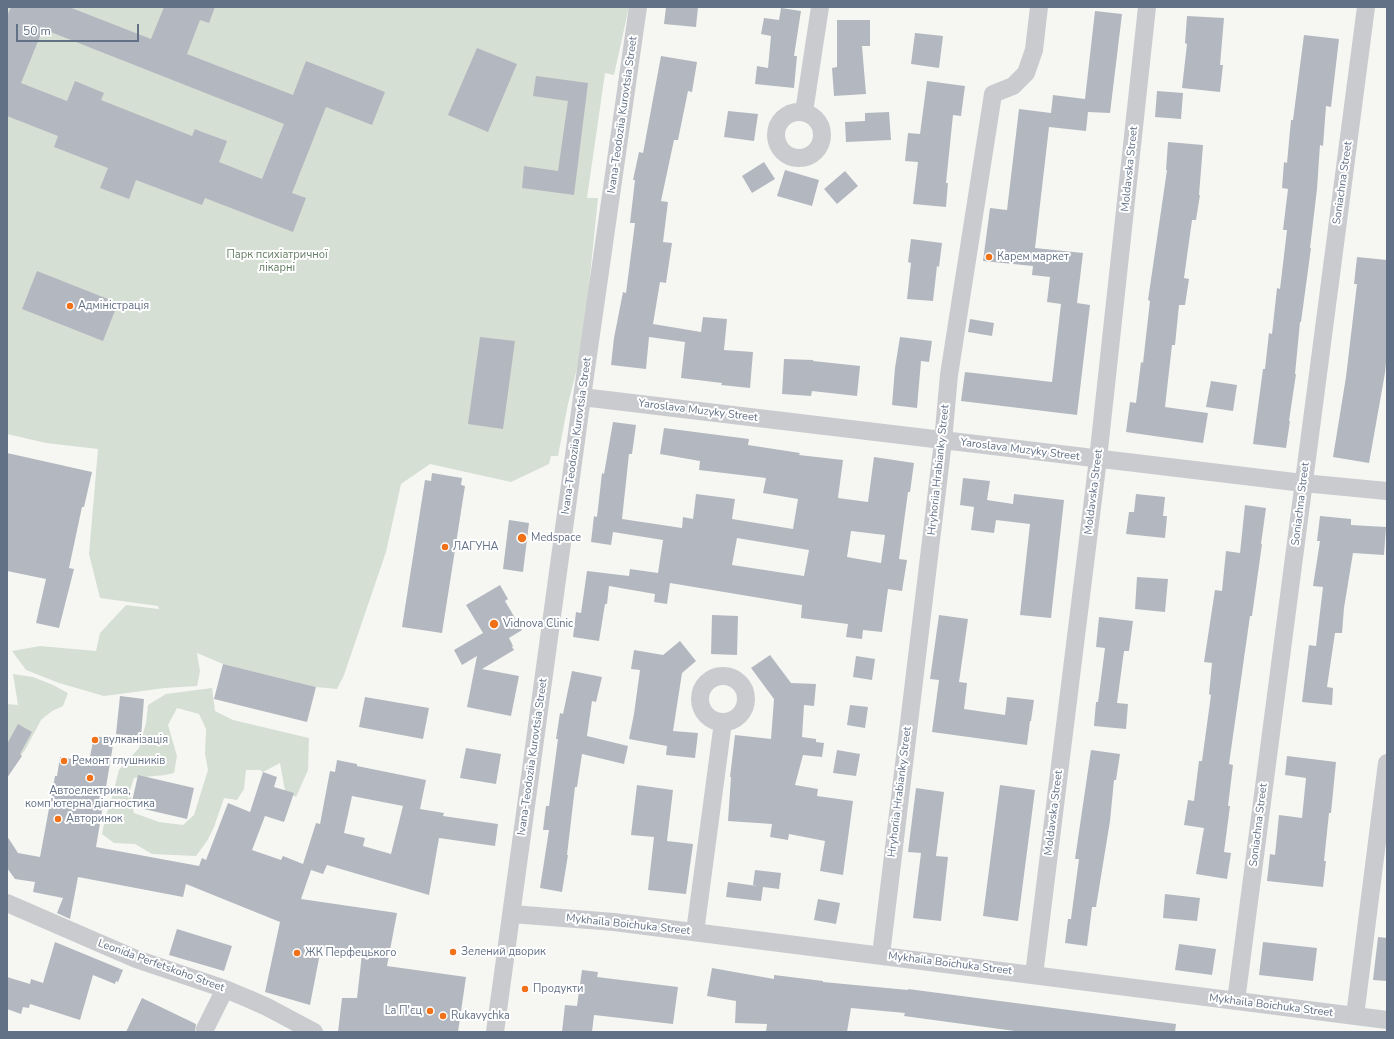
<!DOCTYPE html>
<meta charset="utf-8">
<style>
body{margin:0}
#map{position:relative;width:1394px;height:1039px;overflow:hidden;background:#f6f7f3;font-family:"Nunito Sans",sans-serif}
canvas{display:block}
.frame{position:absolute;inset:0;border:8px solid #637187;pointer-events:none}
.scale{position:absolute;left:16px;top:24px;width:123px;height:18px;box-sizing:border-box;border:2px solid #637187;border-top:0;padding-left:5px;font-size:12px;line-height:14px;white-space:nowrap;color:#637187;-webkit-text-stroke:3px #fff;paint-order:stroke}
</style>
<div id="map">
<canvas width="1394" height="1039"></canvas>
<div class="frame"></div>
<div class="scale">50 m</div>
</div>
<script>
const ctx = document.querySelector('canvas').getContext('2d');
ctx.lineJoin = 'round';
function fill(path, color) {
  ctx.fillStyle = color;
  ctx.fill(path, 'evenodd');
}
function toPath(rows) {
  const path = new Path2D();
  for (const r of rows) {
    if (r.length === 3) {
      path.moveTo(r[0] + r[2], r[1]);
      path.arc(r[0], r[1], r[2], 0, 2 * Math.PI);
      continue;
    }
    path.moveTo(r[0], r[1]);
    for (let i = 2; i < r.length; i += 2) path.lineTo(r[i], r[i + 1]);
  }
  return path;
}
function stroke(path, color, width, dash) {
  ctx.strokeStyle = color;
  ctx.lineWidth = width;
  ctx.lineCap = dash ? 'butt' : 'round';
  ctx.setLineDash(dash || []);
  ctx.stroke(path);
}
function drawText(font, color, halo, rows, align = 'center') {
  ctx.font = font + ' "Nunito Sans",sans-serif';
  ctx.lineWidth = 4;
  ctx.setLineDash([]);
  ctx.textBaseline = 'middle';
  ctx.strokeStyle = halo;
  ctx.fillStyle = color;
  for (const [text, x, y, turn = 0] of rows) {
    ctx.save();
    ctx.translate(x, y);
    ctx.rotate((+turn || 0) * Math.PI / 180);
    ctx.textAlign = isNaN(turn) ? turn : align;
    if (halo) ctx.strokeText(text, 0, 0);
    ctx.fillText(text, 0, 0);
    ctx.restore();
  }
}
fill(toPath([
 [7,7,629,7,614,75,605,73,587,198,598,198,583,345,568,404,558,456,551,456,549,464,511,482,430,464,401,484,386,552,344,675,337,689,316,687,223,664,197,653,200,671,197,686,165,688,104,696,59,683,26,670,12,651,40,646,96,651,100,633,126,605,159,609,158,606,100,598,89,554,98,449,46,443,7,434],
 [13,674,33,677,53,685,68,693,63,706,52,711,41,720,25,750,16,762,7,765,7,704,18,705],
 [212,688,215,711,233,720,309,738,308,770,296,797,285,791,280,763,263,772,260,770,246,770,244,789,237,800,224,798,214,827,207,841,196,856,152,854,135,844,114,843,102,834,105,819,112,797,119,770,139,748,146,723,148,705,166,694],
 [177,708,199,714,206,729,205,754,208,770,194,815,183,825,159,822,134,813,130,790,134,778,165,775,174,773,177,756,168,725]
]), '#d6dfd4');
fill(toPath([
 [11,7,69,7,151,39,164,7,215,7,209,23,200,20,187,54,293,95,306,61,385,92,372,125,326,107,292,193,306,198,293,232,205,198,202,205,136,180,129,199,100,188,108,168,54,147,58,136,7,116,7,16],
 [43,29,284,124,262,179,219,162,227,141,202,132,195,129,192,136,101,100,104,93,75,81,67,101,21,83],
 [666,7,698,7,696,27,664,24],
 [781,8,801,11,794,56,797,56,794,88,755,84,757,66,768,68,771,36,761,34,764,18,779,20],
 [1095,11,1122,14,1110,113,1088,112,1086,131,1049,127,1035,248,1083,253,1077,303,1090,305,1077,415,961,401,965,372,1052,382,1061,304,1047,302,1050,277,1032,275,1033,266,983,261,990,208,1007,210,1019,109,1051,113,1053,95,1085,99],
 [1187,16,1224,18,1220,65,1223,65,1220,92,1182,88,1187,44,1185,43],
 [837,20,870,20,870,46,862,46,866,94,834,96,832,68,837,67],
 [915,33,943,36,939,68,911,64],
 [1304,35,1339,39,1331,107,1326,106,1323,146,1320,145,1317,189,1310,248,1311,248,1301,322,1300,322,1295,374,1296,374,1289,421,1290,421,1286,448,1253,444,1263,369,1265,369,1269,333,1272,334,1277,288,1280,289,1287,230,1283,230,1288,189,1282,188,1284,162,1287,163,1291,120,1293,120],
 [477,48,517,64,488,132,448,115],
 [661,56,697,62,692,92,688,91,678,140,674,140,661,201,668,202,663,242,672,243,666,283,660,282,653,324,701,332,703,317,727,319,724,350,753,352,750,388,721,385,722,383,681,378,685,342,649,337,646,369,611,365,614,338,623,292,626,293,635,223,630,223,635,180,633,180,639,152,643,153],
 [536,76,588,83,574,195,522,188,524,166,558,171,568,101,533,96],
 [927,81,965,86,961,116,953,115,946,183,948,183,946,207,913,204,918,162,905,161,908,133,920,134],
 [1157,91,1183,93,1181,119,1155,117],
 [728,111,758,114,754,141,724,137],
 [889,112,891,140,846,142,845,122,865,121,865,113],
 [1168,142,1203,145,1199,195,1200,195,1196,220,1192,220,1184,278,1189,279,1185,305,1179,305,1175,345,1172,345,1165,407,1208,413,1203,443,1126,432,1130,402,1136,403,1141,362,1143,363,1150,301,1148,300,1167,170,1166,170],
 [764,162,775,179,752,193,742,176],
 [785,170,819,180,812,206,777,196],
 [845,171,858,186,837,204,824,189],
 [911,239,942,243,939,267,937,266,933,301,907,299,911,263,908,262],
 [1357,257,1387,260,1387,353,1385,373,1369,463,1333,457,1346,377,1357,284,1354,284],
 [37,271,118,303,103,341,22,309],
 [970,319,994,323,992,336,968,332],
 [480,337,515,341,503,429,468,424],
 [900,337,932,341,929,362,921,361,917,408,892,405,895,368],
 [784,359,813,360,813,361,860,366,857,396,812,391,811,396,782,394],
 [1211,381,1237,385,1233,411,1206,407],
 [613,422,636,425,632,454,629,454,622,519,682,528,683,517,693,519,696,494,735,499,732,519,793,529,798,499,763,493,766,478,699,470,700,461,660,454,664,428,749,439,748,445,800,453,799,455,843,460,838,498,868,502,874,457,914,463,910,492,908,492,899,559,907,560,902,591,888,589,882,632,863,630,862,639,846,637,848,624,801,618,802,605,670,583,667,604,654,602,655,594,609,586,607,604,605,604,599,641,573,637,576,612,581,613,587,571,629,576,630,569,658,573,663,540,613,532,611,545,591,542,594,516,597,517,602,473,604,474],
 [851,531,885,535,881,563,847,557],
 [737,538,809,550,804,576,732,565],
 [7,453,92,472,84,507,82,507,69,568,74,569,59,628,36,623,46,579,7,571],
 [432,473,462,478,461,485,465,486,442,633,402,627,425,480,431,481],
 [963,478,990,481,987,500,1013,504,1014,494,1064,500,1051,618,1020,615,1030,524,996,520,994,533,971,530,974,507,960,505],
 [1136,494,1165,497,1163,516,1167,516,1165,538,1126,534,1129,512,1134,512],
 [1245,505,1266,508,1261,544,1262,544,1252,616,1250,616,1229,764,1233,765,1228,806,1230,806,1224,852,1231,853,1227,879,1196,874,1204,828,1184,825,1188,800,1194,801,1199,761,1202,761,1211,695,1209,694,1212,663,1204,662,1215,590,1222,591,1226,551,1240,553],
 [1320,516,1351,519,1351,525,1386,527,1384,555,1353,553,1344,608,1342,633,1335,633,1327,687,1333,688,1332,705,1302,702,1309,645,1316,646,1323,587,1313,586,1320,541,1317,541],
 [509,520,529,523,523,572,503,569],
 [1137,577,1168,579,1165,612,1135,609],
 [500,585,508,599,505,601,522,630,509,638,513,646,512,647,514,650,482,669,519,676,511,716,467,707,477,656,462,665,454,650,483,633,466,605],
 [712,615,738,616,737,655,711,654],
 [939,615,968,619,959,682,967,683,964,709,1005,715,1007,697,1034,700,1031,721,1030,721,1027,745,932,732,939,680,930,679],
 [1099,617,1133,621,1129,651,1124,651,1117,703,1128,704,1126,729,1094,726,1096,702,1098,702,1105,648,1096,647],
 [680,641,696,661,682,673,673,731,698,733,695,758,666,755,667,746,629,739,634,714,640,670,631,669,634,650,663,655],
 [770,655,791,683,816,684,814,706,804,705,802,737,816,739,816,742,824,743,822,757,803,755,795,785,818,789,817,796,853,801,843,875,820,871,825,841,789,834,788,840,770,837,772,824,728,821,731,777,730,777,735,735,771,739,774,699,751,668],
 [856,656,875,659,872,680,853,677],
 [223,664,316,687,307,722,214,699],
 [572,671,602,677,596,702,592,701,587,736,628,746,624,764,582,754,577,787,575,787,567,855,568,855,562,892,540,888,549,830,543,830,546,806,549,806,558,739,556,739,560,713,563,714],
 [120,696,144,699,141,737,116,734],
 [365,697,429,708,423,739,359,727],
 [850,705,868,707,865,728,847,725],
 [18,724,32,732,20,754,22,756,7,778,7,744],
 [94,736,114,739,96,847,199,866,202,858,206,860,228,803,250,812,263,772,277,777,274,787,294,793,284,822,265,816,252,850,281,860,283,856,303,864,316,823,320,824,330,771,335,772,337,760,357,764,357,766,426,780,420,809,444,813,443,816,498,824,495,846,439,838,429,895,327,865,323,874,311,870,301,899,397,913,387,966,466,977,458,1032,338,1032,342,998,357,998,362,954,321,948,310,1005,265,992,280,922,186,884,183,897,78,877,70,919,57,913,63,898,33,892,35,882,15,879,7,868,7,836,18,853,40,857,55,776,57,776,60,757,89,762],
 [352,796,403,806,391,854,363,846,365,838,344,833],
 [466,748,501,754,496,784,460,778],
 [837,750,860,754,856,776,833,773],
 [1091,750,1120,754,1116,780,1114,780,1110,821,1096,907,1092,907,1087,946,1065,943,1068,919,1071,919,1079,859,1075,859],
 [1287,756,1336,762,1331,813,1329,813,1324,861,1326,861,1323,887,1267,881,1270,854,1275,855,1279,815,1302,818,1306,778,1285,775],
 [138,775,194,788,187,819,131,806],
 [637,785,673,790,667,841,693,844,686,894,648,890,654,837,631,835],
 [1000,785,1035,790,1018,921,983,916],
 [916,788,944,792,936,856,948,857,941,921,913,918,921,853,908,852],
 [755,870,781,873,779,889,763,887,761,901,726,897,728,882,757,886,753,885],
 [1165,894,1200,898,1197,921,1163,918],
 [818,899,840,903,836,924,814,920],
 [177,929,232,946,224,971,169,955],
 [1378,937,1387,938,1387,981,1373,980],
 [55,942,123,970,118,982,116,981,115,984,93,975,80,1020,30,1004,29,1008,23,1007,21,1014,7,1009,7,977,30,984,31,979,43,983],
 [1263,942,1317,948,1313,981,1259,975],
 [1179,944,1216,949,1212,975,1175,970],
 [712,968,774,979,774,975,823,981,823,982,908,990,908,989,1176,1024,1175,1032,1022,1032,904,1016,905,1013,851,1008,847,1032,766,1032,767,1024,735,1023,736,1001,707,996],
 [582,970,598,972,597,977,678,987,673,1024,594,1015,592,1032,562,1032,565,1005,577,1006],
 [142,998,196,1024,195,1032,126,1032]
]), '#b3b8c0');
stroke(toPath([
 [804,112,820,7],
 [799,135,23],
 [582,397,1303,483,1387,491],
 [723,699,23],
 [7,903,136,959,225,989,249,999,267,1007,314,1032],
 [512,914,614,922,1387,1020],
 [695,932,723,722],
 [881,955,943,441,949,375,993,94,1013,86,1026,73,1034,50,1039,7],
 [1034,975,1098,459,1147,7],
 [1236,1001,1366,7],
 [1355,1016,1387,763],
 [205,1029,225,989],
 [495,1032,582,397,638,7]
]), '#c9cbcf', 18);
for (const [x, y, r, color] of [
 [989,257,4,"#f17118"],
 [70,306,4,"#f17118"],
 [522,538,5,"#f17118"],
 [445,547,4,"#f17118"],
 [494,624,5,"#f17118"],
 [95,740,4,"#f17118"],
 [64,761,4,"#f17118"],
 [90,778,4,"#f17118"],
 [58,819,4,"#f17118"],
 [453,952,4,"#f17118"],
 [297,953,4,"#f17118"],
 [525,989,4,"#f17118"],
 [430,1011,4,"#f17118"],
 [443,1016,4,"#f17118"]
]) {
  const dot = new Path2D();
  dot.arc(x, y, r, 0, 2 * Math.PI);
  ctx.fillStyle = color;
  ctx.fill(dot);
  stroke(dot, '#fff', 1.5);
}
drawText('11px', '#637187', '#fff', [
 ["Ivana-Teodoziia Kurovtsia Street",623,115,-82],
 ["Moldavska Street",1130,169,-84],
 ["Soniachna Street",1343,183,-82],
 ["Yaroslava Muzyky Street",698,411,7],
 ["Ivana-Teodoziia Kurovtsia Street",577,436,-82],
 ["Yaroslava Muzyky Street",1020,450,7],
 ["Hryhoriia Hrabianky Street",939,470,-84],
 ["Moldavska Street",1094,492,-83],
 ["Soniachna Street",1301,504,-83],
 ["Ivana-Teodoziia Kurovtsia Street",533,757,-82],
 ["Hryhoriia Hrabianky Street",900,792,-83],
 ["Moldavska Street",1054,813,-83],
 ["Soniachna Street",1259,825,-83],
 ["Mykhaila Boichuka Street",628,925,6],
 ["Mykhaila Boichuka Street",950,964,7],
 ["Leonida Perfetskoho Street",161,966,20],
 ["Mykhaila Boichuka Street",1271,1006,7]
]);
drawText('11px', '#637d63', '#fff', [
 ["Парк психіатричної",277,255],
 ["лікарні",277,268]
]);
drawText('11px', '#637187', '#fff', [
 ["Карем маркет",997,257],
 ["Адміністрація",78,306],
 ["Medspace",531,538],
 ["ЛАГУНА",453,547],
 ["Vidnova Clinic",503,624],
 ["вулканізація",103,740],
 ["Ремонт глушників",72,761],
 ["Автоелектрика,",90,791,"center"],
 ["комп'ютерна діагностика",90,804,"center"],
 ["Авторинок",66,819],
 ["Зелений дворик",461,952],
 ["ЖК Перфецького",305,953],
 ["Продукти",533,989],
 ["La П'єц",422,1011,"right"],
 ["Rukavychka",451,1016]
], 'left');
</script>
